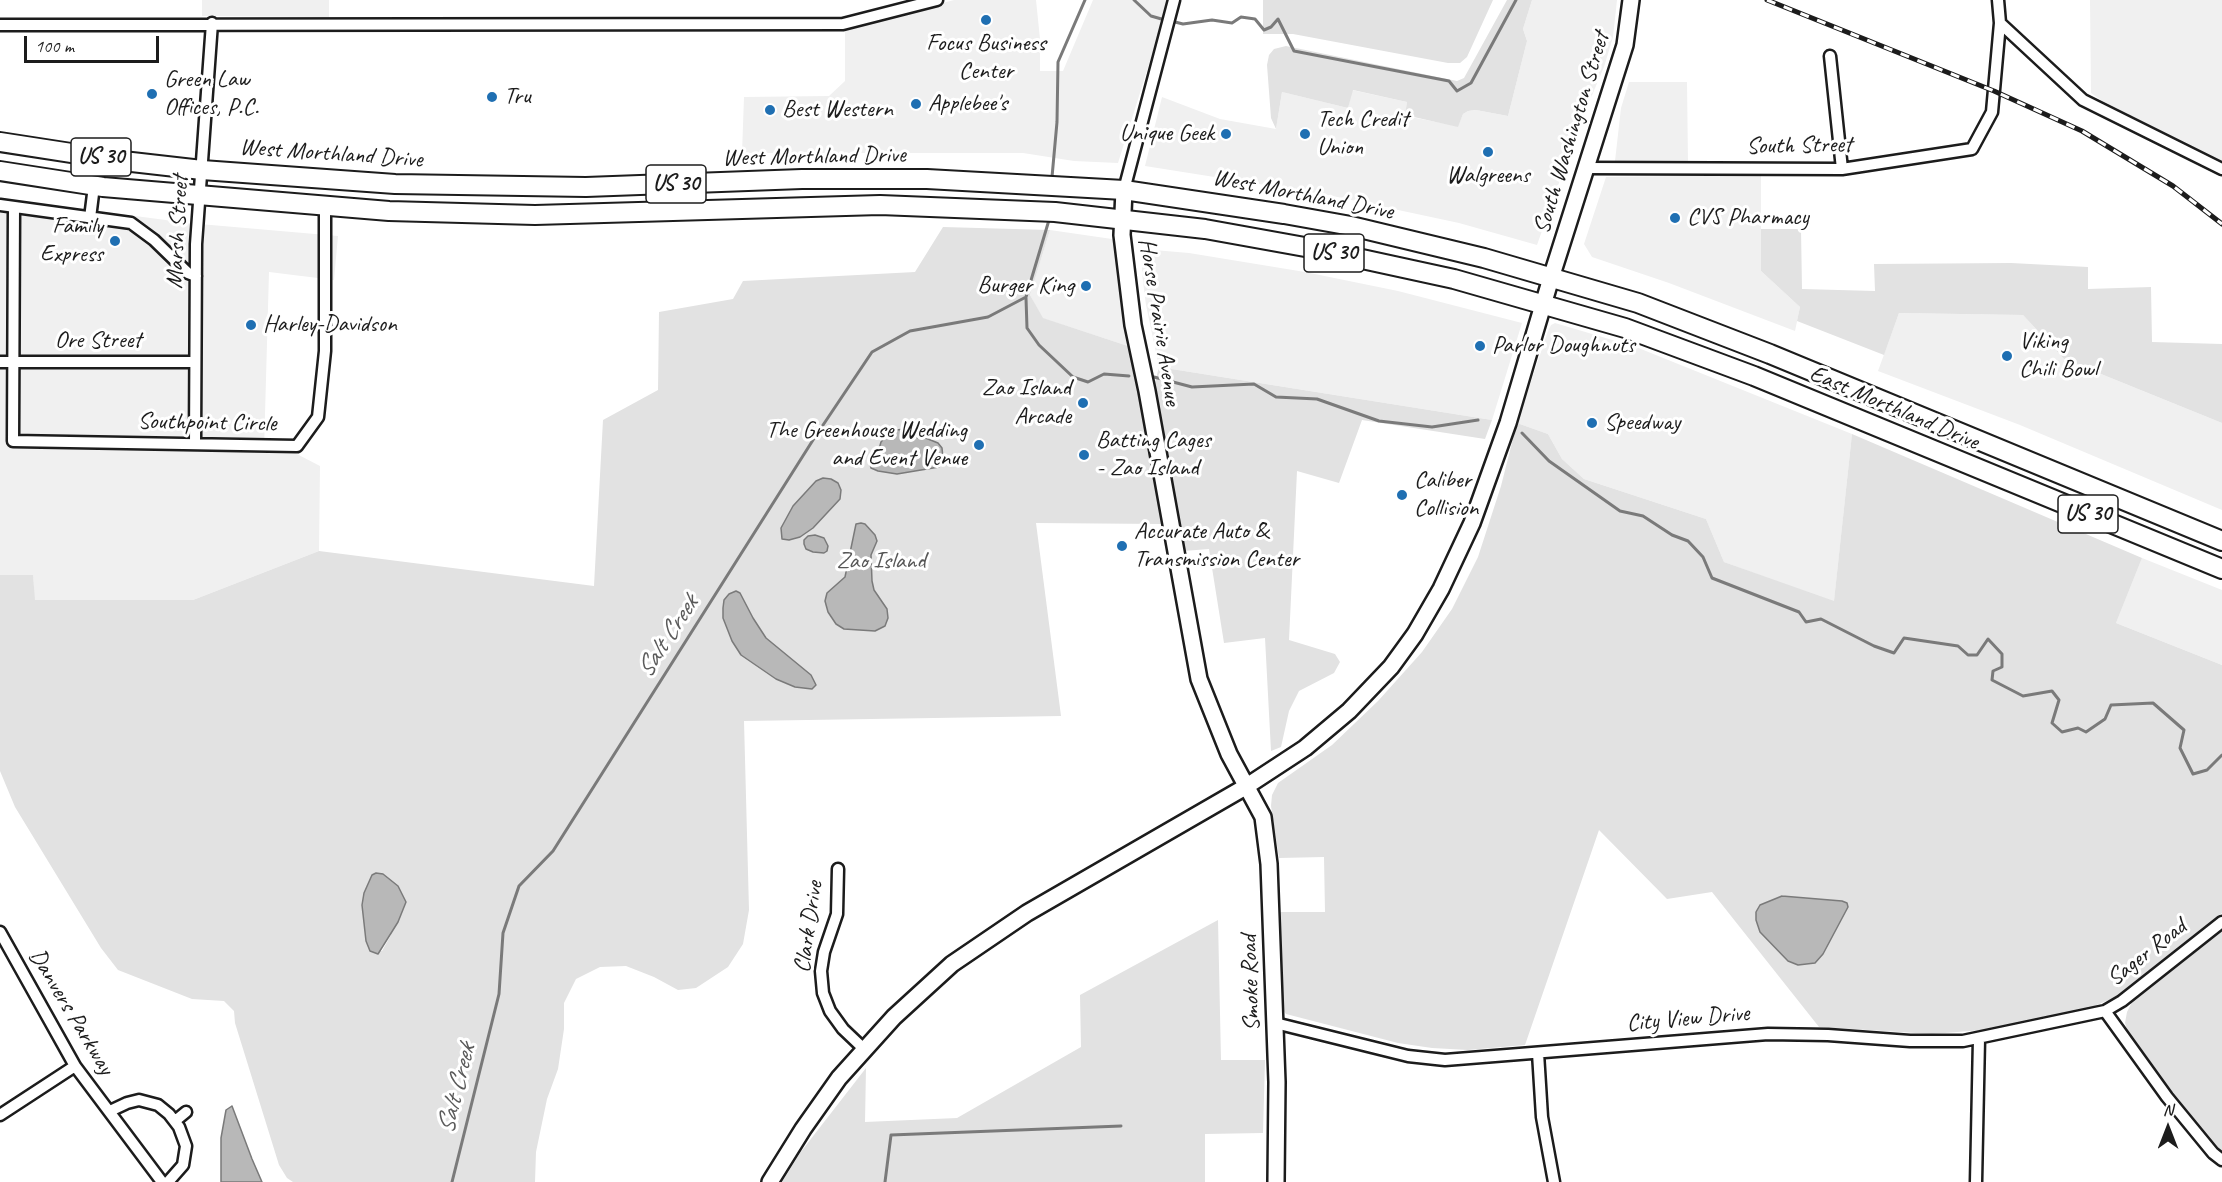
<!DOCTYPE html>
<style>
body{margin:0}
#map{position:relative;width:2222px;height:1182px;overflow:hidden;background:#fff;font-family:Caveat,sans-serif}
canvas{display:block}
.north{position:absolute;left:2138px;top:1098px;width:60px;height:60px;-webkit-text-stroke:4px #fff;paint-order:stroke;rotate:0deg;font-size:16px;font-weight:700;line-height:24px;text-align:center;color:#1c1c1c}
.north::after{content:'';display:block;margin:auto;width:21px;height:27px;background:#1c1c1c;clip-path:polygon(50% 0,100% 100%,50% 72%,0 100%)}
.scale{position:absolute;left:24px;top:36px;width:135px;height:27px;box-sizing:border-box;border:3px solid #1c1c1c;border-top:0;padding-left:8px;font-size:18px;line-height:21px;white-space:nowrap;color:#1c1c1c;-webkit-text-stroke:4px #fff;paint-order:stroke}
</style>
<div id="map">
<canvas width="2222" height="1182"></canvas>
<div class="north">N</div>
<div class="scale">100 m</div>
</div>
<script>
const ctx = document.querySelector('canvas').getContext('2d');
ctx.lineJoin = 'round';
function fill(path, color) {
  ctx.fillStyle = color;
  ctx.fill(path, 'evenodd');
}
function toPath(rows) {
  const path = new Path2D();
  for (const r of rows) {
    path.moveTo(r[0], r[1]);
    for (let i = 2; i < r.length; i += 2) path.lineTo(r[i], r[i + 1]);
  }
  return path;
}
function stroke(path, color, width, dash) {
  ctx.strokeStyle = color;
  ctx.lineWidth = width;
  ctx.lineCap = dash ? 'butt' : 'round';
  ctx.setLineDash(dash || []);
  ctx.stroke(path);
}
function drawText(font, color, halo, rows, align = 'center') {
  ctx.font = font + ' Caveat,sans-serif';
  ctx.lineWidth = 6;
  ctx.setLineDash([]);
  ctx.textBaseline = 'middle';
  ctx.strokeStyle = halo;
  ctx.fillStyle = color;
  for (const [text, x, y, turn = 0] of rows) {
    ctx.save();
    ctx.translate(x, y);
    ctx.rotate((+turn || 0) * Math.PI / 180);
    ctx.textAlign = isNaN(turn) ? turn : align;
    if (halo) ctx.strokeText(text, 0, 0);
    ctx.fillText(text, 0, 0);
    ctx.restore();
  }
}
fill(toPath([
 [202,0,329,0,329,17,202,16],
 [954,0,1036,0,1040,39,1040,71,1063,71,1093,0,1167,0,1155,45,1118,163,1074,161,1023,153,742,153,744,97,829,96,845,81,845,29],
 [1532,0,1617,0,1613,37,1604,67,1581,121,1537,245,1459,223,1328,195,1145,166,1162,97,1220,119,1276,129,1282,92,1348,108,1352,90,1407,102,1405,116,1458,126,1463,114,1468,111,1476,110,1508,116,1527,41,1523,29],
 [2090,0,2222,0,2222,162,2122,115,2091,93],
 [1629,82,1687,82,1688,163,1615,161,1621,108],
 [1761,175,1761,271,1800,307,1795,331,1669,283,1592,257,1584,244,1606,177],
 [0,198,188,223,338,236,334,280,269,272,264,450,293,452,320,466,319,551,193,600,34,600,33,575,0,575],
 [1050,230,1112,239,1117,249,1118,275,1134,348,1042,318,1030,295],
 [1142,249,1189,253,1305,272,1398,291,1522,323,1492,420,1159,367,1146,305,1142,273],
 [1899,313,2023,315,2064,359,2222,423,2222,510,2020,425,1878,371],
 [1555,323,1636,347,1852,434,1834,602,1724,562,1706,519,1584,479,1562,459,1548,434,1517,423,1548,331,1551,325],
 [2142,558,2222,590,2222,665,2116,623]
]), '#f0f0f0');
fill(toPath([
 [1263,0,1493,0,1467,57,1460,63,1448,63,1293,34,1263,34],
 [1507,0,1532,0,1523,29,1527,41,1508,116,1476,110,1468,111,1463,114,1458,127,1405,115,1407,102,1353,90,1348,108,1282,92,1276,129,1271,118,1267,65,1269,55,1274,49,1286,46,1457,81,1464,78],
 [943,227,1050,230,1030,295,1043,318,1134,348,1165,522,1161,524,1036,523,1061,716,744,721,749,910,743,944,728,967,696,988,678,990,654,977,626,966,600,967,576,979,564,1003,564,1029,558,1069,547,1099,536,1152,535,1182,293,1182,287,1178,279,1165,235,1023,234,1011,224,1001,192,999,118,970,101,948,15,807,0,771,0,575,33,575,35,600,193,600,319,551,594,586,603,420,658,390,659,312,733,299,743,281,915,272],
 [382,874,387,879,391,935,382,951,370,951,366,941,362,905,364,893],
 [1761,229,1801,229,1802,289,1875,291,1874,264,2011,263,2088,267,2088,289,2151,287,2152,342,2222,344,2222,423,2064,359,2023,315,1899,313,1884,355,1797,321,1800,307,1761,271],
 [1159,367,1492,420,1485,439,1362,420,1339,483,1297,471,1289,640,1335,654,1340,662,1334,673,1299,691,1289,711,1281,747,1271,751,1265,638,1224,643,1209,549,1184,551,1154,386],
 [1517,423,1548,434,1562,459,1584,479,1706,519,1724,562,1834,601,1852,434,2142,558,2116,623,2222,665,2222,913,2116,997,2092,1007,1983,1030,1932,1034,1819,1027,1712,892,1667,899,1599,830,1525,1045,1468,1050,1432,1048,1398,1043,1286,1014,1281,1007,1280,912,1325,912,1324,857,1279,858,1271,806,1272,795,1278,783,1332,745,1378,701,1422,652,1452,609,1478,557,1501,486],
 [1218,920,1221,1060,1265,1060,1263,1133,1205,1134,1205,1182,782,1182,800,1153,866,1068,865,1122,957,1118,1081,1047,1080,995],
 [2222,931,2222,1153,2213,1146,2128,1033,2125,1023,2127,1012,2132,1002]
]), '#e2e2e2');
const water = toPath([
 [904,429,918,438,923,437,938,443,942,448,943,458,939,467,897,474,878,471,871,468,869,459,879,449,881,442,890,432,895,433,897,430,904,429],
 [823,478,831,479,838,483,841,490,840,499,813,528,800,537,789,540,782,539,781,528,793,506,816,481,823,478],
 [861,523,865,524,875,535,877,541,871,555,872,581,874,590,887,609,888,618,885,626,875,631,844,629,836,624,828,612,825,601,827,593,845,577,856,524,861,523],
 [815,535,824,538,828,546,827,551,824,553,813,552,806,549,804,544,804,540,808,536,815,535],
 [736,591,740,593,753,618,766,638,811,675,816,685,812,689,795,687,776,679,741,655,732,641,723,618,723,608,724,600,729,594,736,591],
 [376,873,383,874,398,886,406,902,398,922,378,954,370,951,366,941,362,905,364,893,372,875,376,873],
 [1782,896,1842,901,1847,903,1848,907,1823,954,1815,963,1798,965,1788,961,1760,932,1756,920,1756,912,1760,905,1782,896],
 [232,1106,252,1159,262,1182,221,1182,221,1138,226,1110,232,1106]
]);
fill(water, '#b8b8b8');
stroke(water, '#7a7a7a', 1.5);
stroke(toPath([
 [1134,0,1151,16,1165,20],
 [1171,21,1183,24,1212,20,1232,23,1241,17,1255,19,1264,30,1271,27,1278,19,1294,51,1449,81,1457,91,1471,83,1516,0],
 [1052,177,1057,122,1058,62,1085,0],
 [1026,298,1027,328,1039,345,1073,377,1088,382,1104,374,1129,376],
 [1154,377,1192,387,1254,384,1276,397,1317,399,1379,421,1432,427,1478,420],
 [1522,433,1549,461,1620,511,1643,516,1672,535,1688,541,1703,557,1712,578,1799,612,1806,622,1821,619,1874,646,1894,653,1904,638,1958,646,1968,655,1977,655,1988,639,2002,654,2002,667,1993,671,1992,680,2023,696,2052,691,2059,700,2052,723,2062,732,2078,728,2086,732,2105,719,2111,705,2153,703,2184,730,2180,748,2193,774,2207,770,2222,755],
 [452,1182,499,994,503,933,519,886,553,851,813,440,872,352,910,331,988,317,1026,297,1049,220],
 [885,1182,891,1135,1121,1126]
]), '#7a7a7a', 3);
const street = toPath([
 [2000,23,2083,100,2222,169],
 [0,25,843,24,937,0],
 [1830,56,1842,169],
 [1585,168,1842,169,1972,149,1992,112,2000,23,1998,0],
 [1124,190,1174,0],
 [0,205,131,223,154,240,188,273,196,276],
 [14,207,13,441,297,446,318,417,325,351,325,206],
 [90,218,94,186],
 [0,362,195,362],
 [195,444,196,244,212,23],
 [838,869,837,914,824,952,821,971,823,993,830,1011,843,1029,864,1049],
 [0,932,75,1066,162,1182],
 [2105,1011,2167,1097,2213,1153,2222,1160],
 [1275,1023,1408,1056,1445,1060,1768,1034,1828,1035,1910,1041,1963,1041,2105,1011,2122,1001,2222,922],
 [1538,1053,1542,1117,1554,1182],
 [110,1111,127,1103,139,1100,158,1105,169,1114,179,1127,186,1146,183,1165,168,1182],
 [0,1115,75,1066],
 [175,1121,186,1112],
 [1976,1182,1979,1039]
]);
const secondary = toPath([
 [1124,190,1122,235,1133,325,1147,391,1199,679,1229,754,1263,817,1269,864,1277,1082,1276,1182],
 [770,1182,803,1129,839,1078,894,1017,952,964,1027,913,1247,786,1305,748,1349,711,1391,667,1415,634,1441,589,1472,523,1508,423,1551,278,1625,45,1631,0]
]);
const highway = toPath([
 [0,142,123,161,202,170,395,184,586,187,802,179,927,179,1124,190,1284,214,1351,226,1484,258,1638,303,1770,354,2222,541],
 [0,171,103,187,389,211,535,215,880,205,1055,212,1205,229,1316,249,1454,279,1625,328,1754,376,2222,569]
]);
stroke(street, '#1c1c1c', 15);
stroke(secondary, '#1c1c1c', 20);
stroke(highway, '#1c1c1c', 22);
stroke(street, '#fff', 10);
stroke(secondary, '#fff', 15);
stroke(highway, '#fff', 18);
const rail = toPath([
 [1767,0,1994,91,2082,131,2173,186,2222,224]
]);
stroke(rail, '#1c1c1c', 5);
stroke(rail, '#fff', 3, [9]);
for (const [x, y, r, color] of [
 [986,20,6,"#1f6fb2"],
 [152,94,6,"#1f6fb2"],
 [492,97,6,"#1f6fb2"],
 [916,104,6,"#1f6fb2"],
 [770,110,6,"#1f6fb2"],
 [1226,134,6,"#1f6fb2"],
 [1305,134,6,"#1f6fb2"],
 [1488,152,6,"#1f6fb2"],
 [1675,218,6,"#1f6fb2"],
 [115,241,6,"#1f6fb2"],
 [1086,286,6,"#1f6fb2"],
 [251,325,6,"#1f6fb2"],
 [1480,346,6,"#1f6fb2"],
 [2007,356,6,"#1f6fb2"],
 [1083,403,6,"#1f6fb2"],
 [1592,423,6,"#1f6fb2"],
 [979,445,6,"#1f6fb2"],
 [1084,455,6,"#1f6fb2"],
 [1402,495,6,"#1f6fb2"],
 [1122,546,6,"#1f6fb2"]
]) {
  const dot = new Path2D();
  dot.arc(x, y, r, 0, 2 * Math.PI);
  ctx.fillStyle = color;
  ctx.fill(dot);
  stroke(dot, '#fff', 2);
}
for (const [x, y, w] of [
 [101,157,60],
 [676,184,60],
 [1334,253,60],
 [2088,514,60]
]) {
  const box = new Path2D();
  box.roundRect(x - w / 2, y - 19, w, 38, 4.5);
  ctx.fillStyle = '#fff';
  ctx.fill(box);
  stroke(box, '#1c1c1c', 1.5);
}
drawText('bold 22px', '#1c1c1c', null, [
 ["US 30",101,157],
 ["US 30",676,184],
 ["US 30",1334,253],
 ["US 30",2088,514]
]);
drawText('24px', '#1c1c1c', '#fff', [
 ["Focus Business",986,44,"center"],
 ["Center",986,72,"center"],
 ["Green Law",164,80],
 ["Offices, P.C.",164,108],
 ["Tru",504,97],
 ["Applebee's",928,104],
 ["Best Western",782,110],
 ["Tech Credit",1317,120],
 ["Union",1317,148],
 ["Unique Geek",1214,134,"right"],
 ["Walgreens",1488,176,"center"],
 ["CVS Pharmacy",1687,218],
 ["Family",103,227,"right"],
 ["Express",103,255,"right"],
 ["Burger King",1074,286,"right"],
 ["Harley-Davidson",263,325],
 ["Viking",2019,342],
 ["Chili Bowl",2019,370],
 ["Parlor Doughnuts",1492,346],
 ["Zao Island",1071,389,"right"],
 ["Arcade",1071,417,"right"],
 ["Speedway",1604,423],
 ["The Greenhouse Wedding",967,431,"right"],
 ["and Event Venue",967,459,"right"],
 ["Batting Cages",1096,441],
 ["- Zao Island",1096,469],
 ["Caliber",1414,481],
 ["Collision",1414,509],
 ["Accurate Auto &",1134,532],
 ["Transmission Center",1134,560]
], 'left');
drawText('24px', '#1c1c1c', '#fff', [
 ["South Washington Street",1572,133,-73],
 ["South Street",1799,146,-1],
 ["West Morthland Drive",331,154,4],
 ["West Morthland Drive",814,157,-1],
 ["West Morthland Drive",1303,195,11],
 ["Marsh Street",178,232,-87],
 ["Horse Prairie Avenue",1159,322,81],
 ["Ore Street",98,341],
 ["East Morthland Drive",1894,408,23],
 ["Southpoint Circle",207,423,1],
 ["Clark Drive",809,927,-82],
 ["Sager Road",2147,953,-38],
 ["Smoke Road",1251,983,-92],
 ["Danvers Parkway",71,1012,59],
 ["City View Drive",1688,1019,-5]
]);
drawText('24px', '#575757', '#fff', [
 ["Zao Island",881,562]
]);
drawText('italic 26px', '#5a5a5a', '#fff', [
 ["Salt Creek",668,637,-57],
 ["Salt Creek",457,1089,-76]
]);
</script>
